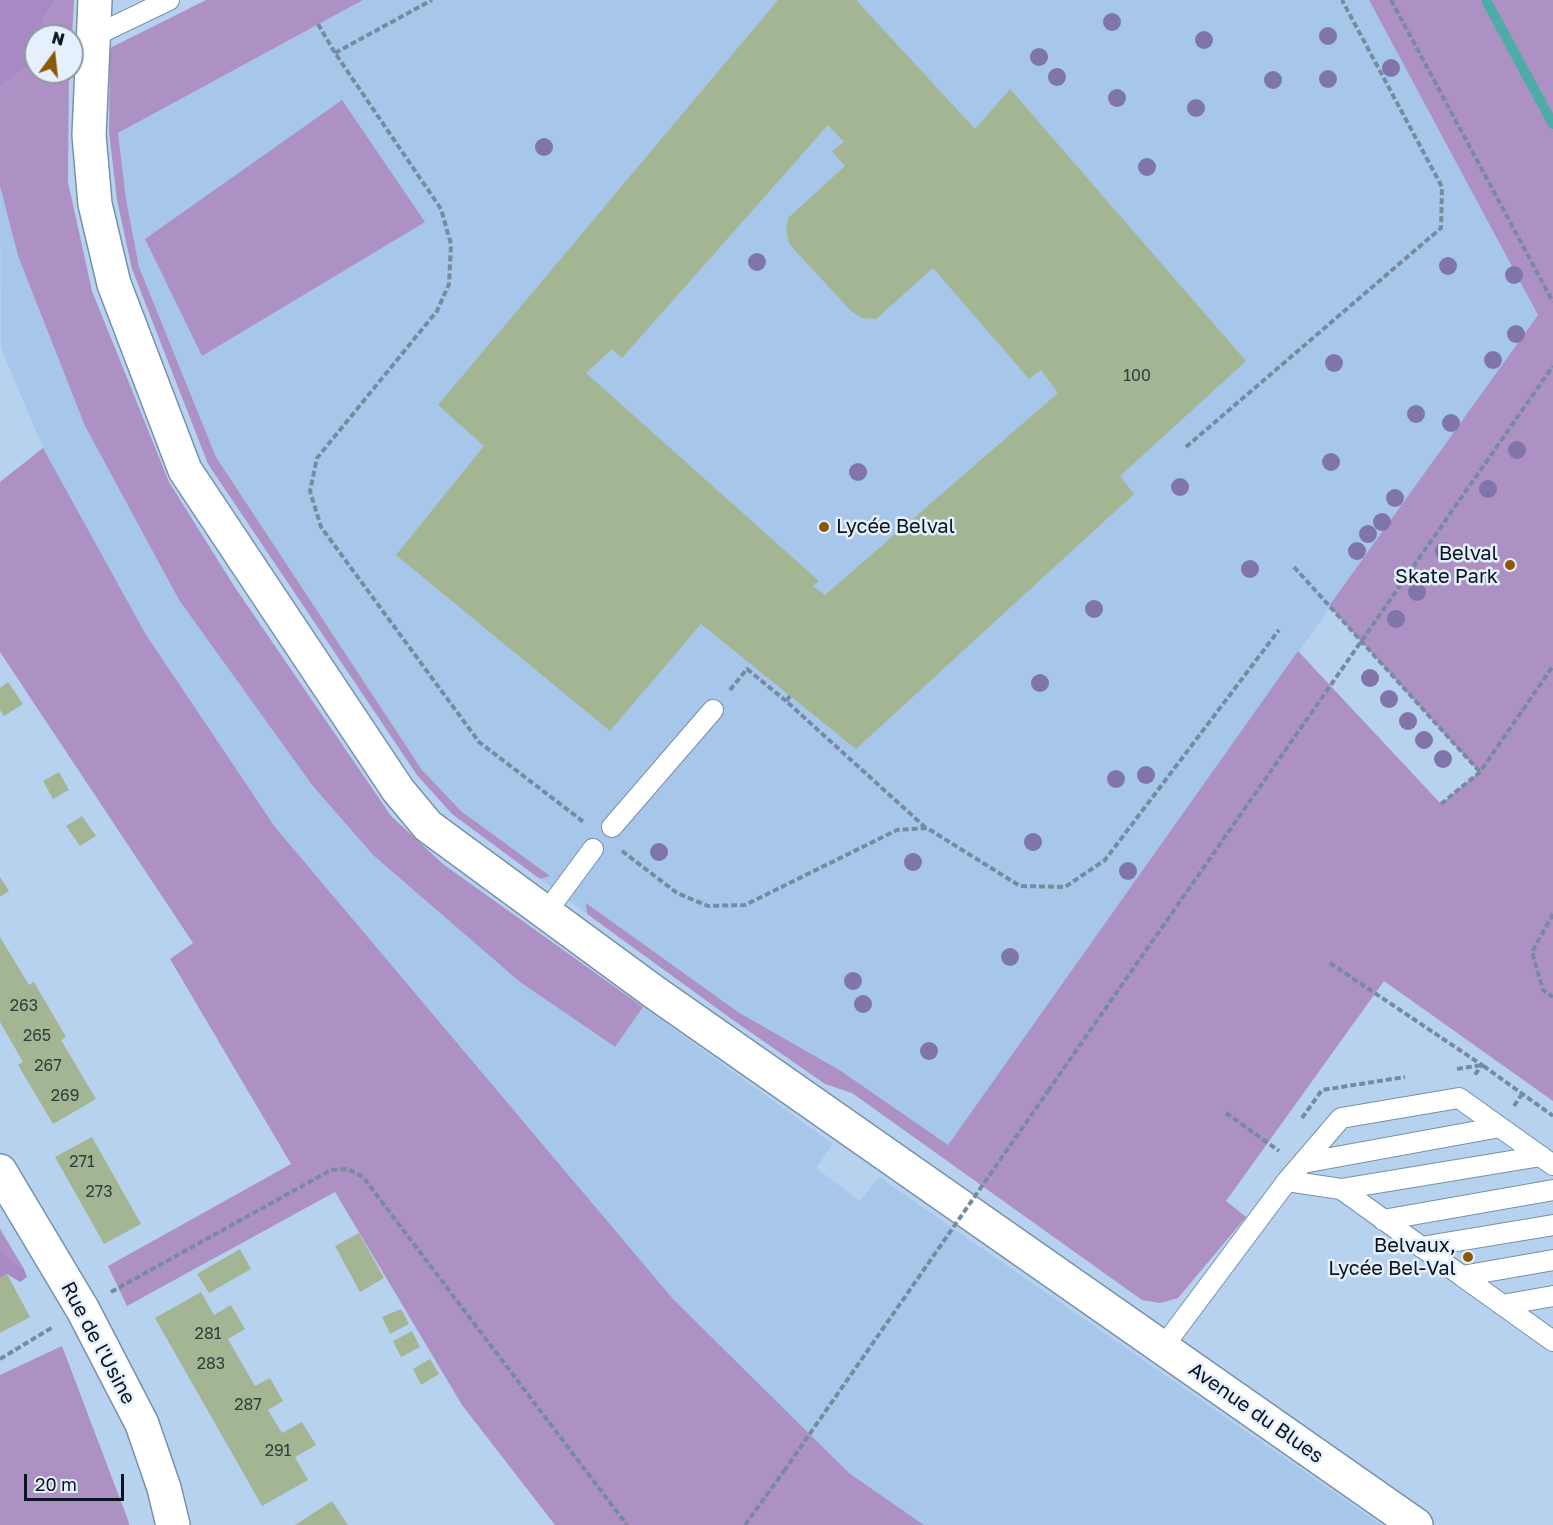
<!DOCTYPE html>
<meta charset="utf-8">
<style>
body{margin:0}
#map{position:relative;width:1553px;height:1525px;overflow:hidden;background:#b6d2ee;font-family:"Golos Text",sans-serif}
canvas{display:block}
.north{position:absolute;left:24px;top:24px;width:60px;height:60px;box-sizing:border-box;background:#e5f0fc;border:2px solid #8e98a4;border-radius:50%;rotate:15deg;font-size:16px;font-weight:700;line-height:24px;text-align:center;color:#0b151f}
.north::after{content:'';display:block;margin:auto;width:21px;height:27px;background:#8c5806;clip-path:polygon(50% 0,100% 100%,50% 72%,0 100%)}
.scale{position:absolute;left:24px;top:1474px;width:100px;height:27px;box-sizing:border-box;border:3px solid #0b151f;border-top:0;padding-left:8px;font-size:18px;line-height:21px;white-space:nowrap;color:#0b151f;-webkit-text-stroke:4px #e5f0fc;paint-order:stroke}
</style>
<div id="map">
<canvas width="1553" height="1525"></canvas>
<div class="north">N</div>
<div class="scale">20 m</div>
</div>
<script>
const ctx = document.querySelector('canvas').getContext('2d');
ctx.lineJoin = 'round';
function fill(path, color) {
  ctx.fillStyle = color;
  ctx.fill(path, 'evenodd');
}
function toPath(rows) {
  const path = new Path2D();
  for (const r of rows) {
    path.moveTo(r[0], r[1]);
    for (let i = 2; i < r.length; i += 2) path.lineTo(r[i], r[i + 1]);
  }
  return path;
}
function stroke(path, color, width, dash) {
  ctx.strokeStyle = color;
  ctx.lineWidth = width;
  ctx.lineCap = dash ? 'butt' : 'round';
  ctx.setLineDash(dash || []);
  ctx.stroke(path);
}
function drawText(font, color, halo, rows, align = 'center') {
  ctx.font = font + ' "Golos Text",sans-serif';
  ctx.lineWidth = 5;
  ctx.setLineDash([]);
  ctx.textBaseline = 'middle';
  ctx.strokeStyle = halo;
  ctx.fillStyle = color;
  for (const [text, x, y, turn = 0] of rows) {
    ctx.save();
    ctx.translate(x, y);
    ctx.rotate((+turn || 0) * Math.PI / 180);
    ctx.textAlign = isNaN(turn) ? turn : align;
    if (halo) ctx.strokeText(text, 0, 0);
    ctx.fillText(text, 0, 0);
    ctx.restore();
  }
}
fill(toPath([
 [363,0,1369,0,1538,315,948,1145,841,1071,738,1012,587,904,587,914,540,879,550,876,461,811,422,770,216,457,139,267,126,199,118,133],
 [0,186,18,256,85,426,179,600,312,785,373,855,520,982,614,1047,643,1007,833,1144,816,1168,860,1201,879,1177,1381,1525,924,1525,849,1473,673,1299,275,827,145,633,43,448,1,348]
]), '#a6c7e9');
fill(toPath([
 [55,0,74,0,72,36,43,36,43,21],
 [206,0,363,0,118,133,126,199,139,267,216,457,422,770,461,811,550,876,540,879,452,814,417,775,208,464,132,269,117,200,109,132,110,48],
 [1369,0,1553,0,1553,1101,1384,981,1226,1201,1246,1217,1178,1298,1160,1303,1142,1300,852,1093,825,1084,733,1020,587,914,586,903,738,1012,841,1071,948,1145,1298,651,1441,804,1479,772,1329,606,1538,315],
 [36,61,36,72,69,72,68,182,92,291,169,482,234,586,391,816,443,864,643,1007,615,1047,520,982,373,855,312,785,179,600,85,426,18,256,0,186,0,87],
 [342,100,425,222,202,356,145,239],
 [43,448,145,633,275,827,673,1299,849,1473,924,1525,555,1525,462,1405,335,1192,127,1306,108,1266,291,1164,170,959,193,943,0,652,0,482],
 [0,1229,24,1269,0,1251],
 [62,1346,128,1520,129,1525,0,1525,0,1375]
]), '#ad91c4');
fill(toPath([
 [0,0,55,0,43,21,43,36,36,36,36,61,0,87],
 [0,1251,24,1269,27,1277,20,1282,7,1274,0,1278]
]), '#a989c3');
stroke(toPath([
 [1486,0,1553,124]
]), '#4dada6', 10);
fill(toPath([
 [778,0,856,0,975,129,1010,89,1246,361,1120,476,1134,494,856,749,701,624,610,731,396,555,484,446,438,405],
 [828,125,844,142,832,151,845,166,788,218,786,230,790,245,852,312,862,318,876,319,933,268,1029,379,1041,370,1058,393,825,595,813,586,819,581,586,373,612,349,622,358],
 [8,682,23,704,4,716,0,710,0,688],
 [59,772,69,790,53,799,43,781],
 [82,816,96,836,80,846,66,826],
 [0,877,9,891,0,897],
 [0,937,29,985,34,982,66,1037,61,1040,96,1099,53,1124,18,1065,23,1062,0,1022],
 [92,1137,141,1224,104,1244,55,1157],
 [359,1233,384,1278,360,1292,335,1246],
 [240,1249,251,1269,209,1293,197,1274],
 [7,1274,30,1317,0,1333,0,1278],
 [201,1292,214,1315,231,1305,245,1329,228,1339,255,1386,270,1378,283,1401,268,1410,282,1433,302,1422,316,1445,295,1457,308,1480,262,1506,155,1318],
 [401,1309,409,1324,390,1334,382,1317],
 [412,1331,420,1347,401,1357,393,1341],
 [430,1359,439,1374,421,1385,413,1369],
 [332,1501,348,1525,295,1525]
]), '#a4b594');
const service = toPath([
 [92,37,169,0],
 [612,827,713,710],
 [545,914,593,849],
 [1303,1163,1500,1127],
 [1287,1181,1341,1189,1462,1276,1553,1260],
 [1341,1189,1541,1156],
 [1383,1220,1553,1190],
 [1421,1247,1553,1225],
 [1462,1276,1553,1341],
 [1502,1305,1553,1296],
 [1163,1347,1287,1181,1341,1118,1459,1098,1553,1165]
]);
const minor = toPath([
 [95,0,89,135,95,204,114,284,185,470,398,790,428,826,654,992,1416,1525]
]);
const secondary = toPath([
 [0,1171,83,1310,142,1424,164,1488,173,1525]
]);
stroke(service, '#7791ac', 22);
stroke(minor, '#7791ac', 36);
stroke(secondary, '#7791ac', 36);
stroke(toPath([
 [1391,0,1553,302],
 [318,24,335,53,441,209,451,244,449,284,437,311,317,458,310,491,321,527,479,742,585,823],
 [335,53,432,0],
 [1186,447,1441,228,1442,187,1342,0],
 [1294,567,1480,772],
 [730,690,747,669,786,701],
 [790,696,786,701,926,828],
 [1441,804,1480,772,1553,666],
 [622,851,677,893,708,906,745,905,897,830,927,828,1020,886,1065,887,1105,860,1279,630],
 [1553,914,1532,952,1543,990,1553,997],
 [1330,963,1482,1065,1474,1076],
 [1457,1069,1482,1065,1553,1116],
 [1048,1091,1553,366],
 [1514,1106,1522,1094],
 [1226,1113,1279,1151],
 [1302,1118,1322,1090,1405,1077],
 [111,1292,331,1170,348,1169,363,1177,627,1525],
 [0,1359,53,1327],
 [745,1525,784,1471]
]), '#768ba0', 4, [6, 3]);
stroke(service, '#fff', 20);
stroke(minor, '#fff', 33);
stroke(secondary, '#fff', 33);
stroke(toPath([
 [784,1471,1048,1091]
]), '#768ba0', 4, [6, 3]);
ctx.fillStyle = '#8075a9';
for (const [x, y] of [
 [1112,22],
 [1328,36],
 [1204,40],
 [1039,57],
 [1391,68],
 [1057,77],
 [1328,79],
 [1273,80],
 [1117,98],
 [1196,108],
 [544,147],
 [1147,167],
 [757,262],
 [1448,266],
 [1514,275],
 [1516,334],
 [1493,360],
 [1334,363],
 [1416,414],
 [1451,423],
 [1517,450],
 [1331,462],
 [858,472],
 [1180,487],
 [1488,489],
 [1395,498],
 [1382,522],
 [1368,534],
 [1357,551],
 [1444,551],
 [1250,569],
 [1417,592],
 [1094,609],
 [1396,619],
 [1370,678],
 [1040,683],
 [1389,699],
 [1408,721],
 [1424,740],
 [1443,759],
 [1146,775],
 [1116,779],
 [1033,842],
 [659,852],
 [913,862],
 [1128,871],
 [1010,957],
 [853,981],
 [863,1004],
 [929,1051]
]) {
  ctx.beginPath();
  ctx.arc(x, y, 9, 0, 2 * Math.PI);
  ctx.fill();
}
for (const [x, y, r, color] of [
 [824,527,6,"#8c5806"],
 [1510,565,6,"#8c5806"],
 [1468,1257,6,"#8c5806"]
]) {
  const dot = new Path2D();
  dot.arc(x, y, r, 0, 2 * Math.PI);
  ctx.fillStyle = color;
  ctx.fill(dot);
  stroke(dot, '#e5f0fc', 2);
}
drawText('16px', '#313d3c', null, [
 ["100",1137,376],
 ["263",24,1006],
 ["265",37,1036],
 ["267",48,1066],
 ["269",65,1096],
 ["271",82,1162],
 ["273",99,1192],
 ["281",208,1334],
 ["283",211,1364],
 ["287",248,1405],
 ["291",278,1451]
]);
drawText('20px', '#0b151f', '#e5f0fc', [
 ["Lycée Belval",836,527,"left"],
 ["Belval",1498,554],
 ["Skate Park",1498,577],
 ["Belvaux,",1456,1246],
 ["Lycée Bel-Val",1456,1269]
], 'right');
drawText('20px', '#0b151f', '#e5f0fc', [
 ["Rue de l'Usine",98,1343,62],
 ["Avenue du Blues",1256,1413,35]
]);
</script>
